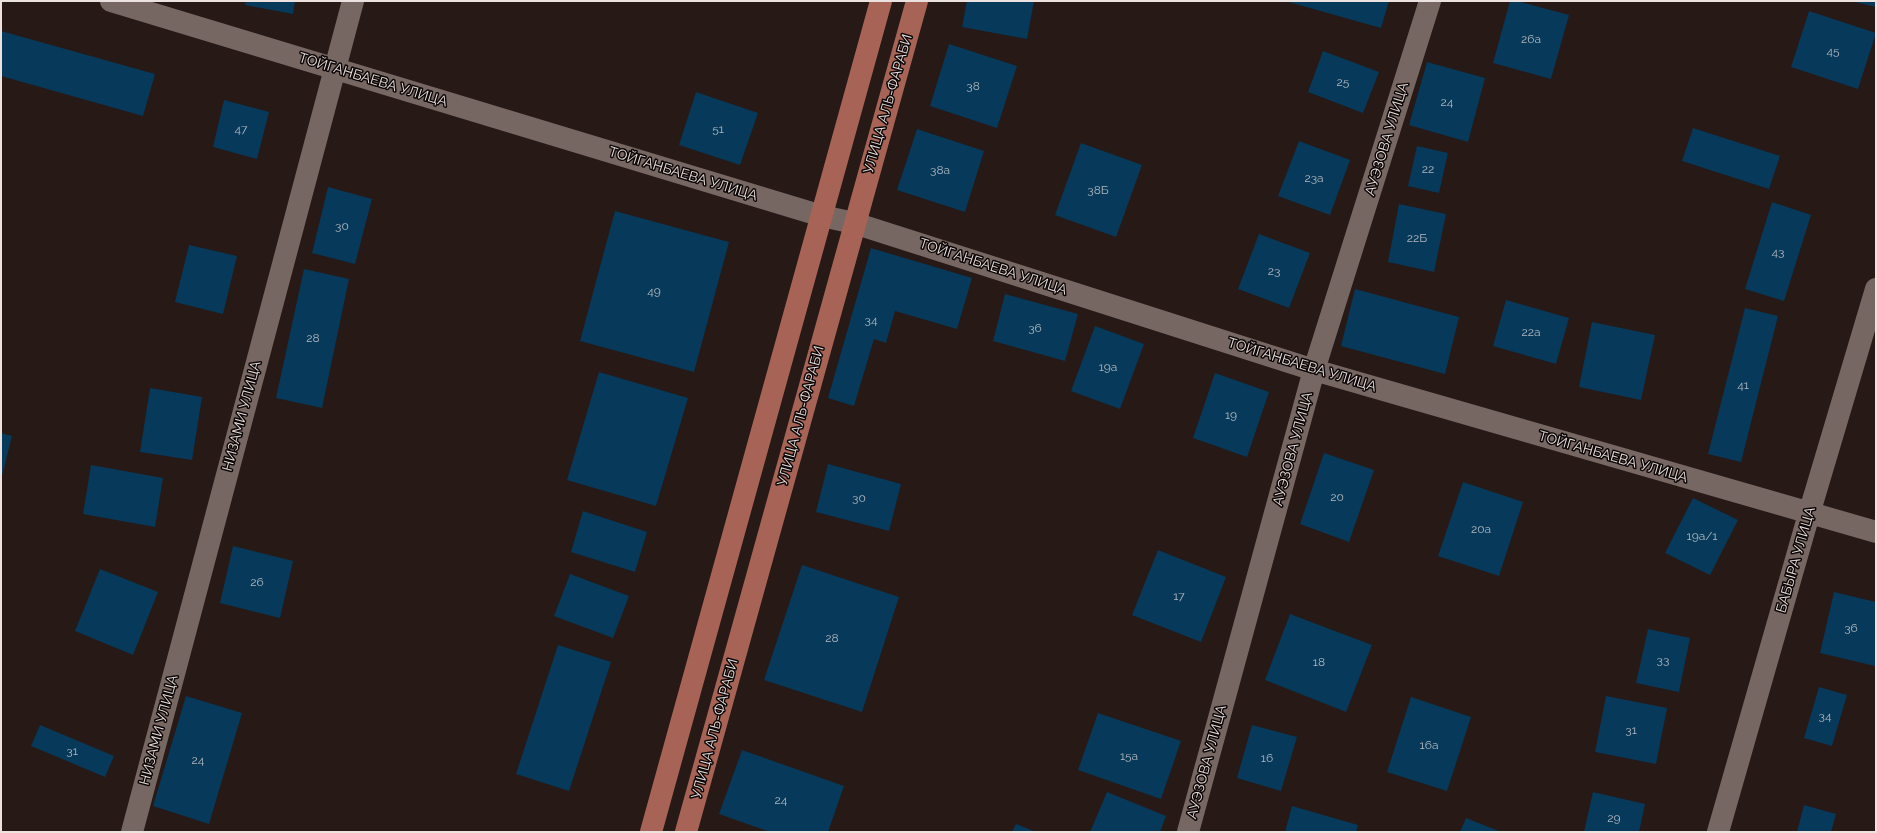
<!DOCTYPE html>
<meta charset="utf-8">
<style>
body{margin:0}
#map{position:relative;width:1877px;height:833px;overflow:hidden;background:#261916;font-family:Raleway,sans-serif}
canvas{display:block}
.frame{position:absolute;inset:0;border:2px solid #ebe2e0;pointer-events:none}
</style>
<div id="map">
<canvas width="1877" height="833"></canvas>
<div class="frame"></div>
</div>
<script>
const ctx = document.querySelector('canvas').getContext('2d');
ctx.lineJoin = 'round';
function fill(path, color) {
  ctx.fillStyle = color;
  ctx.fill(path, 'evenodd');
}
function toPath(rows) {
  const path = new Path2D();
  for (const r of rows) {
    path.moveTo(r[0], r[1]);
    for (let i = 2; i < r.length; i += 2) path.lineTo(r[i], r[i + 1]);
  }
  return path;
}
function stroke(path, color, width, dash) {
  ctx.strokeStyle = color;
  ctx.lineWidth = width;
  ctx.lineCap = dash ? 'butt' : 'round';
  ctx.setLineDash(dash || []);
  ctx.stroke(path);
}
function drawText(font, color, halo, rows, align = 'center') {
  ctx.font = font + ' Raleway,sans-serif';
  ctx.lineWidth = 3;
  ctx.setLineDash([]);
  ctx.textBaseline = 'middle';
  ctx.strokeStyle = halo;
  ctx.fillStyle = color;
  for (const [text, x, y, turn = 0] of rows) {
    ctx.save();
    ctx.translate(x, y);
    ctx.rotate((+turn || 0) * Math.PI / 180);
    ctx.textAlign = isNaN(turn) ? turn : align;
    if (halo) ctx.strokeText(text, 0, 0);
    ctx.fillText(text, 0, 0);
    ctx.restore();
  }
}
fill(toPath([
 [246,1,295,1,293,14,245,5],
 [967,1,1034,1,1027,39,962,27],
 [1285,1,1389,1,1381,28],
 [1510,1,1517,1,1569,15,1551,79,1493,63],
 [1855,1,1876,1,1876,7,1855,2],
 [1809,11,1876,33,1858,89,1791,67],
 [1,31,155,74,143,116,1,76],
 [949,44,1017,66,997,128,930,106],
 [1323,51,1379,72,1363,113,1308,92],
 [1427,62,1485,78,1468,142,1409,125],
 [696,92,758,113,740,165,679,145],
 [224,100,269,112,257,159,213,147],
 [1693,128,1780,156,1769,189,1682,161],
 [917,129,984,151,965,212,897,190],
 [1299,141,1350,160,1330,215,1278,196],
 [1081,143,1142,165,1116,237,1055,215],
 [1417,146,1448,153,1439,193,1408,186],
 [328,187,372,199,355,264,312,253],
 [1772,202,1811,215,1784,301,1745,289],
 [1399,204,1446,214,1434,272,1388,262],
 [615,211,729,242,694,372,580,341],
 [1259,234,1310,253,1289,308,1238,289],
 [189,245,237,256,223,314,175,302],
 [871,248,972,278,957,329,895,311,886,343,874,339,854,406,828,398],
 [304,269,349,279,322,408,276,398],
 [1355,289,1459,317,1445,374,1341,346],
 [1005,294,1078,314,1065,361,993,341],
 [1506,300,1569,318,1556,364,1493,346],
 [1745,308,1778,316,1741,462,1708,454],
 [1592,322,1655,335,1641,400,1579,387],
 [1095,326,1144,344,1120,409,1071,391],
 [599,372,688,398,656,506,567,480],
 [1215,373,1269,392,1247,457,1193,438],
 [150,388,202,397,192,460,140,452],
 [1,433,12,436,2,476,1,476],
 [1324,453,1374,470,1349,542,1300,524],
 [828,464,901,484,889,531,816,512],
 [91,465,163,478,155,527,83,514],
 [1463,482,1523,502,1499,576,1438,556],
 [1693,498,1738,520,1710,575,1665,553],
 [583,511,647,532,635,572,571,552],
 [233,546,293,561,280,618,220,603],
 [1158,550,1226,577,1201,642,1132,615],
 [802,565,899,597,862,712,764,680],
 [100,569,158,592,133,655,75,631],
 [570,574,629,596,613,638,554,616],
 [1834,592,1876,602,1875,666,1820,653],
 [1290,614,1372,645,1346,712,1265,680],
 [1648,629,1690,638,1679,692,1636,683],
 [558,645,611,662,569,791,516,774],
 [1819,687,1847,695,1832,746,1804,738],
 [186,696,242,713,209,824,153,806],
 [1606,696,1667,708,1656,764,1595,752],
 [1411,697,1471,717,1447,791,1387,772],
 [1098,713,1181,741,1161,799,1078,770],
 [40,725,114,756,105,777,31,746],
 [1252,725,1297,737,1281,791,1237,778],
 [742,750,844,786,828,832,770,832,719,814],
 [1107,792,1166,816,1160,832,1090,832],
 [1593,792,1645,804,1639,832,1584,832],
 [1804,805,1836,814,1831,832,1797,832],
 [1292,806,1358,825,1356,832,1285,832],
 [1466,818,1501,832,1460,832],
 [1016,824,1036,832,1012,832]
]), '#07395a');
stroke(toPath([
 [111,1,822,216,854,223,1314,370,1876,532],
 [132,832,353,1],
 [1188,832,1314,370,1430,1],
 [1718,832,1809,514,1876,289]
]), '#776763', 22);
stroke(toPath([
 [651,832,881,1],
 [686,832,917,1]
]), '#a76355', 22);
drawText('12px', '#b2b8be', null, [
 ["26а",1531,39],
 ["45",1833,51],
 ["25",1343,82],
 ["38",973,86],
 ["24",1447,102],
 ["47",241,129],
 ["51",718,129],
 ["22",1428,169],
 ["38а",940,170],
 ["23а",1314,178],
 ["38Б",1098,190],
 ["30",342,226],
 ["22Б",1417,238],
 ["43",1778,252],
 ["23",1274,271],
 ["49",654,291],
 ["34",871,320],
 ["36",1035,328],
 ["22а",1531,332],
 ["28",313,338],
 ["19а",1108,367],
 ["41",1743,385],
 ["19",1231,415],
 ["20",1337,497],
 ["30",859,498],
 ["20а",1481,529],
 ["19а/1",1702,536],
 ["26",257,582],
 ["17",1179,596],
 ["36",1851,628],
 ["28",832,638],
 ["33",1663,660],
 ["18",1319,662],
 ["34",1825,716],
 ["31",1631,730],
 ["16а",1429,745],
 ["31",72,751],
 ["15а",1129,756],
 ["16",1267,758],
 ["24",198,760],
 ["24",781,800],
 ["29",1614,818]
]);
drawText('14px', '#ebe2e0', '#0b0605', [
 ["ТОЙГАНБАЕВА УЛИЦА",373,80,17],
 ["УЛИЦА АЛЬ-ФАРАБИ",888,104,-74],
 ["АУЭЗОВА УЛИЦА",1387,139,-73],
 ["ТОЙГАНБАЕВА УЛИЦА",683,174,17],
 ["ТОЙГАНБАЕВА УЛИЦА",993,267,18],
 ["ТОЙГАНБАЕВА УЛИЦА",1302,365,17],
 ["НИЗАМИ УЛИЦА",242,416,-75],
 ["УЛИЦА АЛЬ-ФАРАБИ",801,416,-75],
 ["АУЭЗОВА УЛИЦА",1293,449,-75],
 ["ТОЙГАНБАЕВА УЛИЦА",1613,457,16],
 ["БАБЫРА УЛИЦА",1796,560,-74],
 ["УЛИЦА АЛЬ-ФАРАБИ",715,729,-75],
 ["НИЗАМИ УЛИЦА",159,730,-75],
 ["АУЭЗОВА УЛИЦА",1207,762,-75]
]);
</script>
